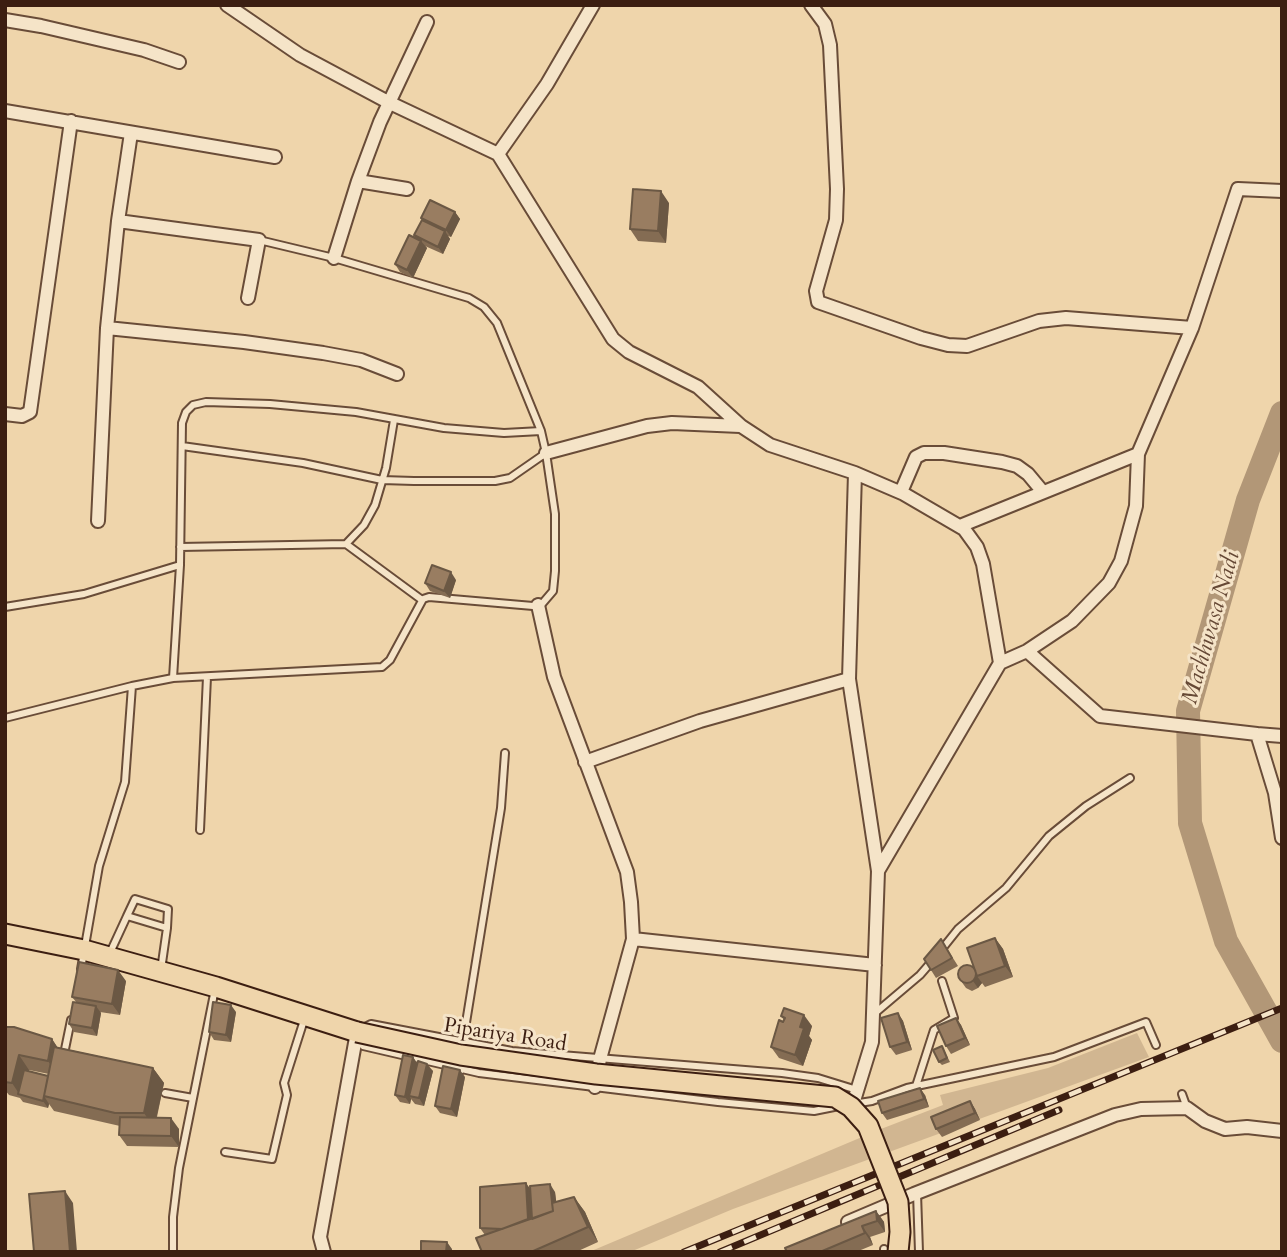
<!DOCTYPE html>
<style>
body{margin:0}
#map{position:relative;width:1287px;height:1257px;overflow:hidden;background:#efd5ab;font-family:Cardo,serif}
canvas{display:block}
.frame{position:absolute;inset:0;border:7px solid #3c1e11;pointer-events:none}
</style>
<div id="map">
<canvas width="1287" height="1257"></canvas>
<div class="frame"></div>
</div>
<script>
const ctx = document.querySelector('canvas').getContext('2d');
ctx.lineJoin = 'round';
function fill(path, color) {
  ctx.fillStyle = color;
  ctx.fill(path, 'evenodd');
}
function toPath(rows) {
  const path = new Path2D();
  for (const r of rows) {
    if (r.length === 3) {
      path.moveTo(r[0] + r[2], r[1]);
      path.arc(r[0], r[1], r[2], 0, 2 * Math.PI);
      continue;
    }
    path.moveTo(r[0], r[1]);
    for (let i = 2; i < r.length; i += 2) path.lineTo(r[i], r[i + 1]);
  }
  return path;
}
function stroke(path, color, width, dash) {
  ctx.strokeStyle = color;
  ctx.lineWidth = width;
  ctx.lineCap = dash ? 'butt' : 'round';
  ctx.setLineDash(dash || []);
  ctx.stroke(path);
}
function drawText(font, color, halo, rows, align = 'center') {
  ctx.font = font + ' Cardo,serif';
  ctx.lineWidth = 6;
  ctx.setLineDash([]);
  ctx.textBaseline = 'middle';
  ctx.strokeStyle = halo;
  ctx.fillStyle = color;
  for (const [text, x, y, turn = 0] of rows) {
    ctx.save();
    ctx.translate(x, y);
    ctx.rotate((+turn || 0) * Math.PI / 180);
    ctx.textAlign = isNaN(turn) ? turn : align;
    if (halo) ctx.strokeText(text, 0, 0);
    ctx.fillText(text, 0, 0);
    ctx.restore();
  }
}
fill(toPath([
 [1137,1033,1149,1057,733,1209,630,1252,589,1252,881,1129,943,1105,940,1095,1048,1068]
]), '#d1b691');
stroke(toPath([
 [1282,413,1248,500,1188,711,1190,823,1226,941,1282,1041]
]), '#b29777', 24);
const lane = toPath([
 [182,446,303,463,382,480,414,481,495,481,510,478,546,453],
 [346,544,422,600],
 [180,547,346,544,364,525,375,505,386,468,394,420],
 [5,607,84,594,180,565],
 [173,678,180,565,182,423,186,412,193,405,206,402,270,404,356,412,444,428,504,433,541,431],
 [5,718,132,686,173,678,382,667,390,660,423,599,429,597,533,606,541,605,553,591,555,571,555,514,546,453,541,431,497,323,484,307,469,298,334,258,259,240],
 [200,830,207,677],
 [127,916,135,899,168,909,167,928],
 [942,949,958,929,1006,888,1049,836,1086,806,1130,778],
 [109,955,127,916,167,928,161,970],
 [81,969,99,866,125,782,132,686],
 [874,1014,920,975,933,960],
 [363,1028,371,1024,512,1051,782,1073,818,1078,857,1090],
 [358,1035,363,1046,479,1073,718,1102,814,1111,839,1106],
 [463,1041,501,808,505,753],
 [64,1054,71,1020],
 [916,1086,934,1030,954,1018,942,981],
 [165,1093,193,1098],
 [1182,1094,1187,1108],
 [853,1104,872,1101,907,1088,1054,1057,1146,1022,1156,1045],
 [225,1152,272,1159,287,1095,284,1083,305,1017],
 [917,1193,919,1252],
 [173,1252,173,1217,179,1168,215,989],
 [884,1252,884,1249]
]);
const street = toPath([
 [227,5,300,55,388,102,498,154,613,339,629,352,698,387,741,426,770,445,855,473,904,494,964,529,977,547,983,564,1000,663],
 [811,5,825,24,830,45,837,189,836,220,816,291,818,302,921,338,948,345,967,346,1039,321,1066,318,1192,328],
 [5,20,41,26,144,50,179,62],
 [5,111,275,157],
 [498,154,547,84,593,5],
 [358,181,407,189],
 [118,221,259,240,248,298],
 [334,258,358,181,380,122,427,22],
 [107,328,244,342,323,353,361,360,397,374],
 [5,414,22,416,30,412,71,121],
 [546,453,647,426,672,423,740,426],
 [855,473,849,679,878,871],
 [901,492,916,457,924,453,944,453,1002,462,1017,466,1028,474,1043,492],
 [98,521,107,328,118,221,131,133],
 [960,526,1138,454],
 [538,605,554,677,627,872,631,902,633,939,600,1059,595,1087],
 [1027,651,1100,716,1257,734,1275,793,1282,838],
 [1257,734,1282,736],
 [585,762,700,721,849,679],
 [633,939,875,965],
 [459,1068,463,1041],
 [853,1104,872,1042,878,871,1000,663,1027,651,1072,621,1109,583,1121,561,1136,506,1138,454,1192,328,1238,189,1282,191],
 [848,1222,914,1194,1115,1115,1141,1109,1187,1108,1205,1121,1225,1129,1247,1127,1282,1131],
 [324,1252,320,1237,357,1032]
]);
const primary = toPath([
 [5,934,84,950,216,987,357,1032]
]);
stroke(lane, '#694c38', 10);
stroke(street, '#694c38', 16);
stroke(primary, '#3c1e11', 23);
stroke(lane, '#f5e4c8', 6);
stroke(street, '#f5e4c8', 12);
stroke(primary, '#efd5ab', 19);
const rail = toPath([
 [684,1252,1282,1008],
 [720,1252,1059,1110]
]);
stroke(rail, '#3c1e11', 7);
stroke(rail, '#f5e4c8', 4.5, [13]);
const primaryBridge = toPath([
 [357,1032,461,1055,596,1074,835,1097,851,1107,868,1126,898,1202,900,1232,898,1252]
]);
stroke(primaryBridge, '#3c1e11', 23, []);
stroke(primaryBridge, '#efd5ab', 19);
fill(toPath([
 [669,203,666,243,638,241,630,229],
 [455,212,460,219,451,237,448,236,450,239,443,254,425,246,427,248,413,278,400,272,395,264,416,238,414,235,423,221,421,218],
 [456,580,450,598,430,591,425,583],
 [995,938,1003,949,1013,977,985,987,982,983,978,988,972,991,966,988,961,981,974,968],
 [941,939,958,966,936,978,931,970],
 [126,981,120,1015,100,1012,101,1013,97,1036,74,1032,69,1024,77,1003,72,997],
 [236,1012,231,1042,214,1040,209,1032],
 [898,1013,903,1021,912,1050,896,1055,890,1047],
 [781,1016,812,1026,809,1036,812,1040,803,1066,779,1058,771,1047,784,1020],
 [956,1018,961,1025,970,1045,951,1054,946,1046],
 [5,1027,52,1039,57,1047,153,1068,164,1083,157,1117,179,1129,179,1147,127,1146,119,1135,120,1126,54,1111,49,1104,48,1108,23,1102,20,1098,9,1095,5,1090],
 [29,1070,49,1074,48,1076,29,1071],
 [944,1050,950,1062,942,1065,939,1062],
 [413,1057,417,1063,433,1071,424,1106,415,1104,411,1099,410,1104,400,1102,395,1095],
 [465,1077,457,1117,440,1113,435,1106],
 [925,1095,929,1107,887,1120,882,1113],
 [970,1101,975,1109,980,1120,942,1137,936,1129],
 [530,1188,555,1192,556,1202,574,1197,585,1212,598,1242,576,1252,482,1252,485,1235,480,1228],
 [876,1211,884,1222,885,1232,870,1237,873,1245,856,1252,787,1252]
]), '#846c53');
fill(toPath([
 [661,191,669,203,666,243,658,231],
 [455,212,460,219,451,237,446,230],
 [445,231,450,239,443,254,438,247],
 [421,241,427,248,413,278,407,270],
 [451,572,456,580,450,598,444,591],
 [995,938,1003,949,1013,977,1005,966],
 [118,970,126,981,120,1015,112,1004],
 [977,976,982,983,978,988,973,981],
 [231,1005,236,1012,231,1042,226,1035],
 [96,1006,101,1013,97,1036,92,1028],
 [898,1013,903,1021,912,1050,907,1042],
 [804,1015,812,1026,809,1036,812,1040,803,1066,795,1055,800,1027],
 [956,1018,961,1025,970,1045,965,1038],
 [52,1039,62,1054,58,1076,48,1061],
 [19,1055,29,1070,23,1096,20,1095,12,1083],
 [413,1057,418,1065,409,1096,411,1099,410,1104,405,1097],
 [427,1064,433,1071,424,1106,419,1098],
 [153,1068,164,1083,154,1128,144,1113],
 [460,1070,465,1077,457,1117,451,1109],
 [920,1088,925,1095,929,1107,924,1099],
 [44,1096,49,1104,48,1108,43,1101],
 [970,1101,975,1109,980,1120,975,1113],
 [171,1118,179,1129,179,1147,171,1136],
 [526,1183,534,1194,532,1224,528,1219],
 [550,1184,555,1192,559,1223,554,1215],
 [65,1191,73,1203,77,1252,70,1252],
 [574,1197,585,1212,598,1242,588,1227],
 [876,1211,884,1222,885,1232,877,1221],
 [862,1226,870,1237,873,1245,865,1233],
 [447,1242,452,1249,452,1252,446,1252]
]), '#6b5844');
const building = toPath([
 [633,189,661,191,658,231,630,229,633,189],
 [430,200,455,212,446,230,421,218,430,200],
 [422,220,445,231,438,247,414,235,422,220],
 [409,235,421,241,407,270,395,264,409,235],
 [432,565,451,572,444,591,425,583,432,565],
 [995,938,1005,966,977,976,967,948,995,938],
 [941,939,952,958,931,970,924,959,941,939],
 [79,962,118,970,112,1004,72,997,79,962],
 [967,974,9],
 [73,1002,96,1006,92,1028,69,1024,73,1002],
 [213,1002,231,1005,226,1035,209,1032,213,1002],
 [784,1008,804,1015,800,1027,804,1028,795,1055,771,1047,779,1020,783,1022,785,1018,781,1016,784,1008],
 [898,1013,907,1042,890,1047,881,1018,898,1013],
 [956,1018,965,1038,946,1046,937,1026,956,1018],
 [5,1027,14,1027,52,1039,48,1061,19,1055,12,1083,5,1082,5,1027],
 [942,1046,947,1058,939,1062,933,1050,942,1046],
 [54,1047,153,1068,144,1113,115,1113,44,1096,54,1047],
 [403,1055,413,1057,405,1097,395,1095,403,1055],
 [418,1061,427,1064,419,1098,409,1096,418,1061],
 [443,1066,460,1070,451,1109,435,1106,443,1066],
 [24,1070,48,1076,43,1101,18,1094,24,1070],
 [920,1088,924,1099,882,1113,878,1101,920,1088],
 [970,1101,975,1113,936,1129,931,1117,970,1101],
 [120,1117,171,1118,171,1136,119,1135,120,1117],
 [526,1183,528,1219,502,1229,480,1228,480,1187,526,1183],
 [550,1184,553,1211,532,1219,530,1186,550,1184],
 [65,1191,70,1252,34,1252,29,1194,65,1191],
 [574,1197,588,1227,531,1252,482,1252,476,1238,553,1211,552,1203,574,1197],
 [876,1211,877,1221,862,1226,865,1233,820,1252,787,1252,785,1248,876,1211],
 [421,1241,447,1242,446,1252,421,1252,421,1241]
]);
fill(building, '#997d61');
stroke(building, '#6b5844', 2);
drawText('21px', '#3c1e11', '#f5e4c8', [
 ["Pipariya Road",505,1036,9]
]);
drawText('italic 23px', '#654835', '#f5e4c8', [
 ["Machhwasa Nadi",1212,628,-74]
]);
</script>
